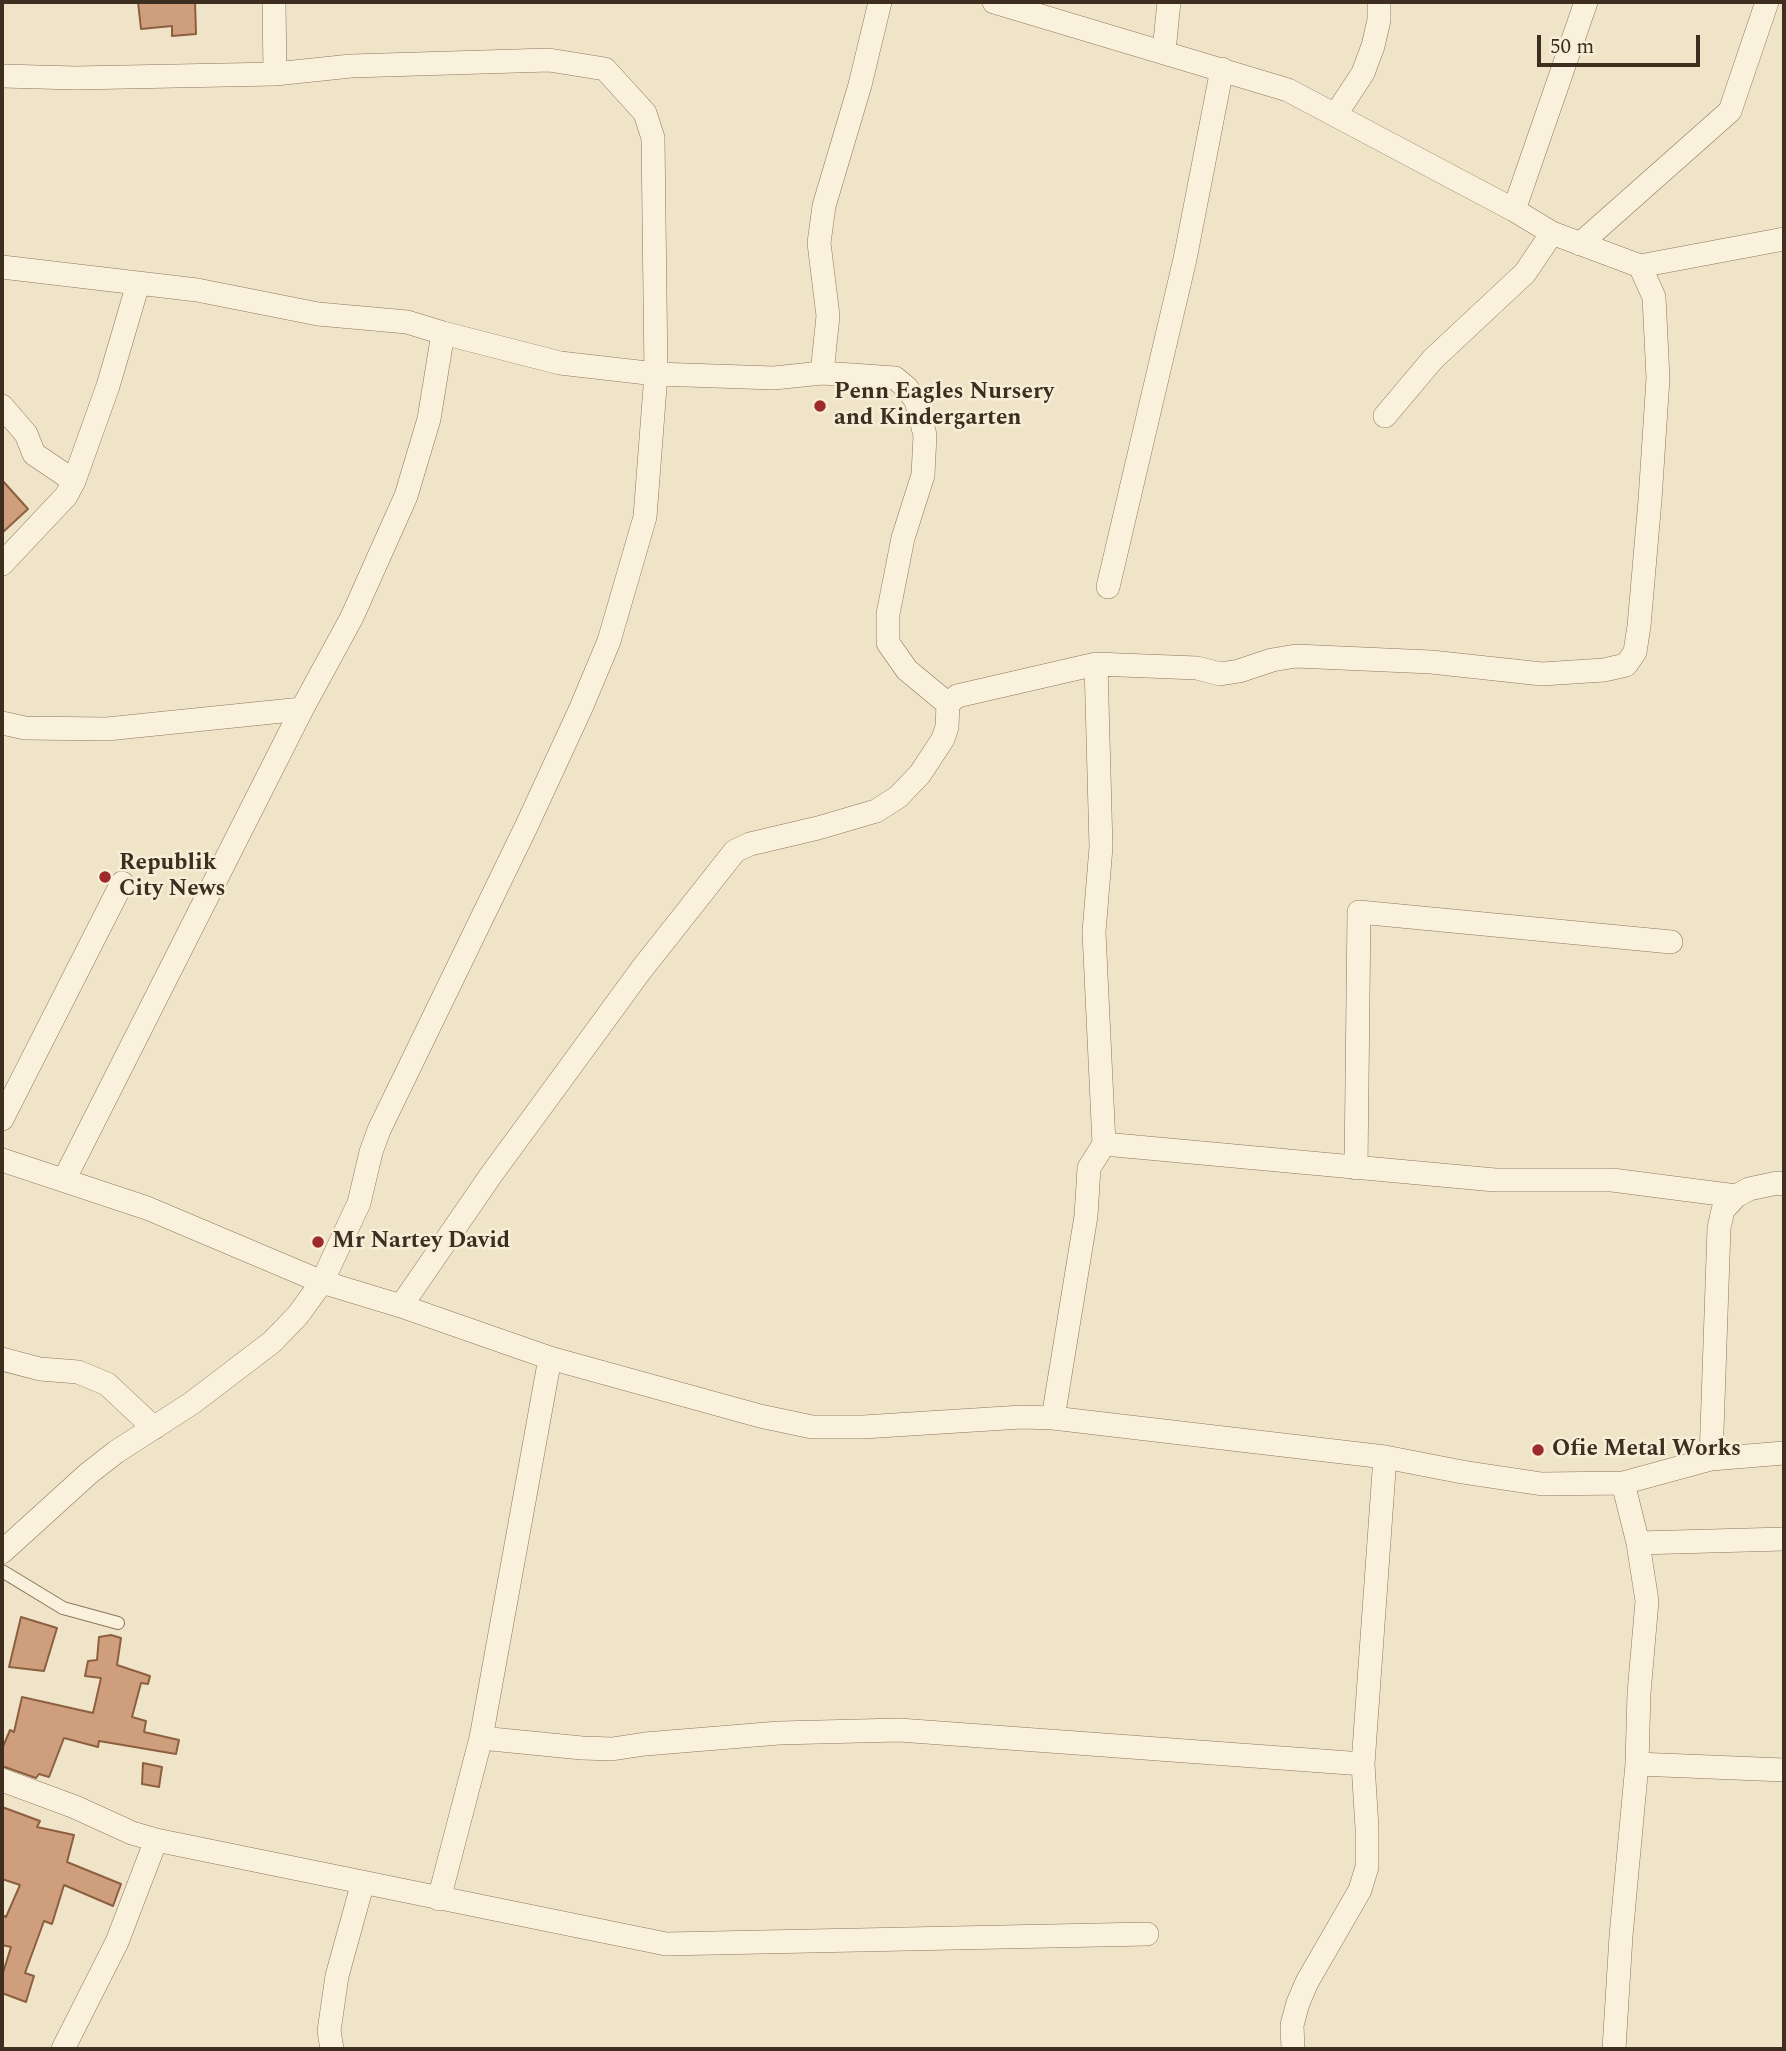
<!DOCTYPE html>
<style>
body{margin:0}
#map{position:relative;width:1786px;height:2051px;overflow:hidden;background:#f0e4c8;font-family:Spectral,serif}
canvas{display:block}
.frame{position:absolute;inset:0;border:4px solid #3d2e20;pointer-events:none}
.scale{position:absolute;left:1537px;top:35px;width:163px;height:32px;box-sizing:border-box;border:4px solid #3d2e20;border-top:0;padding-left:9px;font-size:21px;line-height:24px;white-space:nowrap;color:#3d2e20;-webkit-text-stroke:5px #f7eed8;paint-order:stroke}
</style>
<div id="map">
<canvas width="1786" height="2051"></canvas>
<div class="frame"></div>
<div class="scale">50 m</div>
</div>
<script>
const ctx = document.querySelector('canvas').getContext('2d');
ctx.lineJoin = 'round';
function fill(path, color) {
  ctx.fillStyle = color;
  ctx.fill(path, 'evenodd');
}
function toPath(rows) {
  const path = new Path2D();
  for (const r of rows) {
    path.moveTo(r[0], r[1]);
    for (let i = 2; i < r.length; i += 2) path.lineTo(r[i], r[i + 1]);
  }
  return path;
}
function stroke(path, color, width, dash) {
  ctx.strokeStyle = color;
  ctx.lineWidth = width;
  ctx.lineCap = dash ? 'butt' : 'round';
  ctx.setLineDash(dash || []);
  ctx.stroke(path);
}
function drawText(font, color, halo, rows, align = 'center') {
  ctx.font = font + ' Spectral,serif';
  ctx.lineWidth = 5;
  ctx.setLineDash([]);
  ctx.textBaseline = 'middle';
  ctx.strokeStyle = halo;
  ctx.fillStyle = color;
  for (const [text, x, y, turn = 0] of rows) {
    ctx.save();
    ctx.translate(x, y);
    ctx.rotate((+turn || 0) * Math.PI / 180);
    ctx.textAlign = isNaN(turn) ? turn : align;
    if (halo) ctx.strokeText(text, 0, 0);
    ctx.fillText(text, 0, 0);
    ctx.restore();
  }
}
const building = toPath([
 [138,2,195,2,196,34,172,36,172,26,141,29,138,2],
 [2,480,28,509,2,533,2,480],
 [21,1617,57,1628,44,1671,9,1667,21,1617],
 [111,1635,121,1638,117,1665,150,1676,148,1684,141,1683,132,1717,146,1721,144,1732,179,1740,176,1754,99,1741,98,1747,64,1738,49,1777,39,1774,36,1778,2,1766,2,1749,10,1730,14,1732,22,1697,93,1713,101,1678,85,1676,88,1661,97,1660,99,1637,111,1635],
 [143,1763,162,1767,159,1787,142,1784,143,1763],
 [2,1807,40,1821,37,1827,74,1835,67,1862,121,1884,113,1906,64,1885,52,1924,44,1921,25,1973,34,1976,26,2002,2,1993,2,1976,11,1947,2,1945,2,1915,6,1917,20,1885,2,1879,2,1807]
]);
fill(building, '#cf9f7d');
stroke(building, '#8d5f41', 2);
const lane = toPath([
 [2,1571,63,1608,118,1623]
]);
const street = toPath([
 [274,2,275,74],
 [994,2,1288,90,1514,210,1552,233,1640,266,1784,239],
 [1164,51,1169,2],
 [2,76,76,78,275,74,351,66,549,60,605,69,645,113,653,138,656,374,645,517,609,641,581,708,527,825,379,1130,371,1152,359,1203,322,1282,298,1315,272,1342,192,1403,116,1452,89,1473,2,1552],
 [1336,114,1363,73,1373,46,1379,20,1379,2],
 [1514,210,1586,2],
 [1580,244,1730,111,1767,2],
 [2,267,197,290,318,314,407,322,443,333,560,363,656,374,774,378,822,373,895,378,907,388,916,401,925,435,923,475,903,538,888,614,888,643,907,670,948,704],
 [822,373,828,316,819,243,824,206,860,85,880,2],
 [2,406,26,434,34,454,74,481],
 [1385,416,1433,359,1525,273,1552,233],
 [2,564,66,496,74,481,108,386,138,284],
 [1108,587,1185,259,1222,69],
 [2,723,25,728,107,729,302,709],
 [2,1119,122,883],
 [1104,1144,1495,1180,1612,1180,1736,1196],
 [2,1160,147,1208,322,1282,401,1306,550,1358,760,1416,812,1427,863,1427,1022,1417,1053,1418,1385,1457,1462,1472,1542,1484,1623,1483,1638,1543,1784,1539],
 [1356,1168,1359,912,1671,942],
 [64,1180,302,709,352,617,406,496,429,419,443,333],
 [401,1306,491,1175,568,1070,641,970,735,851,750,844,818,828,876,811,898,797,920,774,943,739,947,727,948,704,957,696,1096,664,1197,668,1220,674,1239,671,1272,660,1296,656,1431,662,1542,674,1604,670,1626,665,1635,652,1639,626,1650,500,1658,378,1654,297,1640,266],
 [2,1359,40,1369,78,1372,107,1384,154,1428],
 [1053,1418,1086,1216,1089,1168,1104,1144,1094,932,1101,847,1096,664],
 [1711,1459,1719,1228,1723,1210,1736,1196,1749,1189,1777,1183,1784,1184],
 [1623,1483,1711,1459,1784,1453],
 [481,1738,582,1748,612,1749,645,1744,779,1733,899,1730,1363,1764],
 [1637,1764,1784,1770],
 [2,1780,75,1807,132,1833,156,1840,666,1944,1147,1934],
 [439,1899,481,1738,550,1358],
 [63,2049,117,1942,156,1840],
 [332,2049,329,2031,337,1976,363,1882],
 [1293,2049,1292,2025,1298,2003,1307,1982,1360,1890,1367,1867,1367,1828,1363,1764,1385,1457],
 [1614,2049,1621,1936,1637,1764,1639,1693,1647,1601,1638,1543]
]);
stroke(lane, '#8d765c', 14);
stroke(street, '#8d765c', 24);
stroke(lane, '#faf1dc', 12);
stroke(street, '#faf1dc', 23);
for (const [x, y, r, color] of [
 [820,406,7,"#9e2a2b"],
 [105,877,7,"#9e2a2b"],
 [318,1242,7,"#9e2a2b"],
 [1538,1450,7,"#9e2a2b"]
]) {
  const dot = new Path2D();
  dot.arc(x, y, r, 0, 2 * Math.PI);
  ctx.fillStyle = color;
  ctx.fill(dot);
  stroke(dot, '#f7eed8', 2.5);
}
drawText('bold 23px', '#3d2e20', '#f7eed8', [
 ["Penn Eagles Nursery",834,393],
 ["and Kindergarten",834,419],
 ["Republik",119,864],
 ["City News",119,890],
 ["Mr Nartey David",332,1242],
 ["Ofie Metal Works",1552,1450]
], 'left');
</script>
